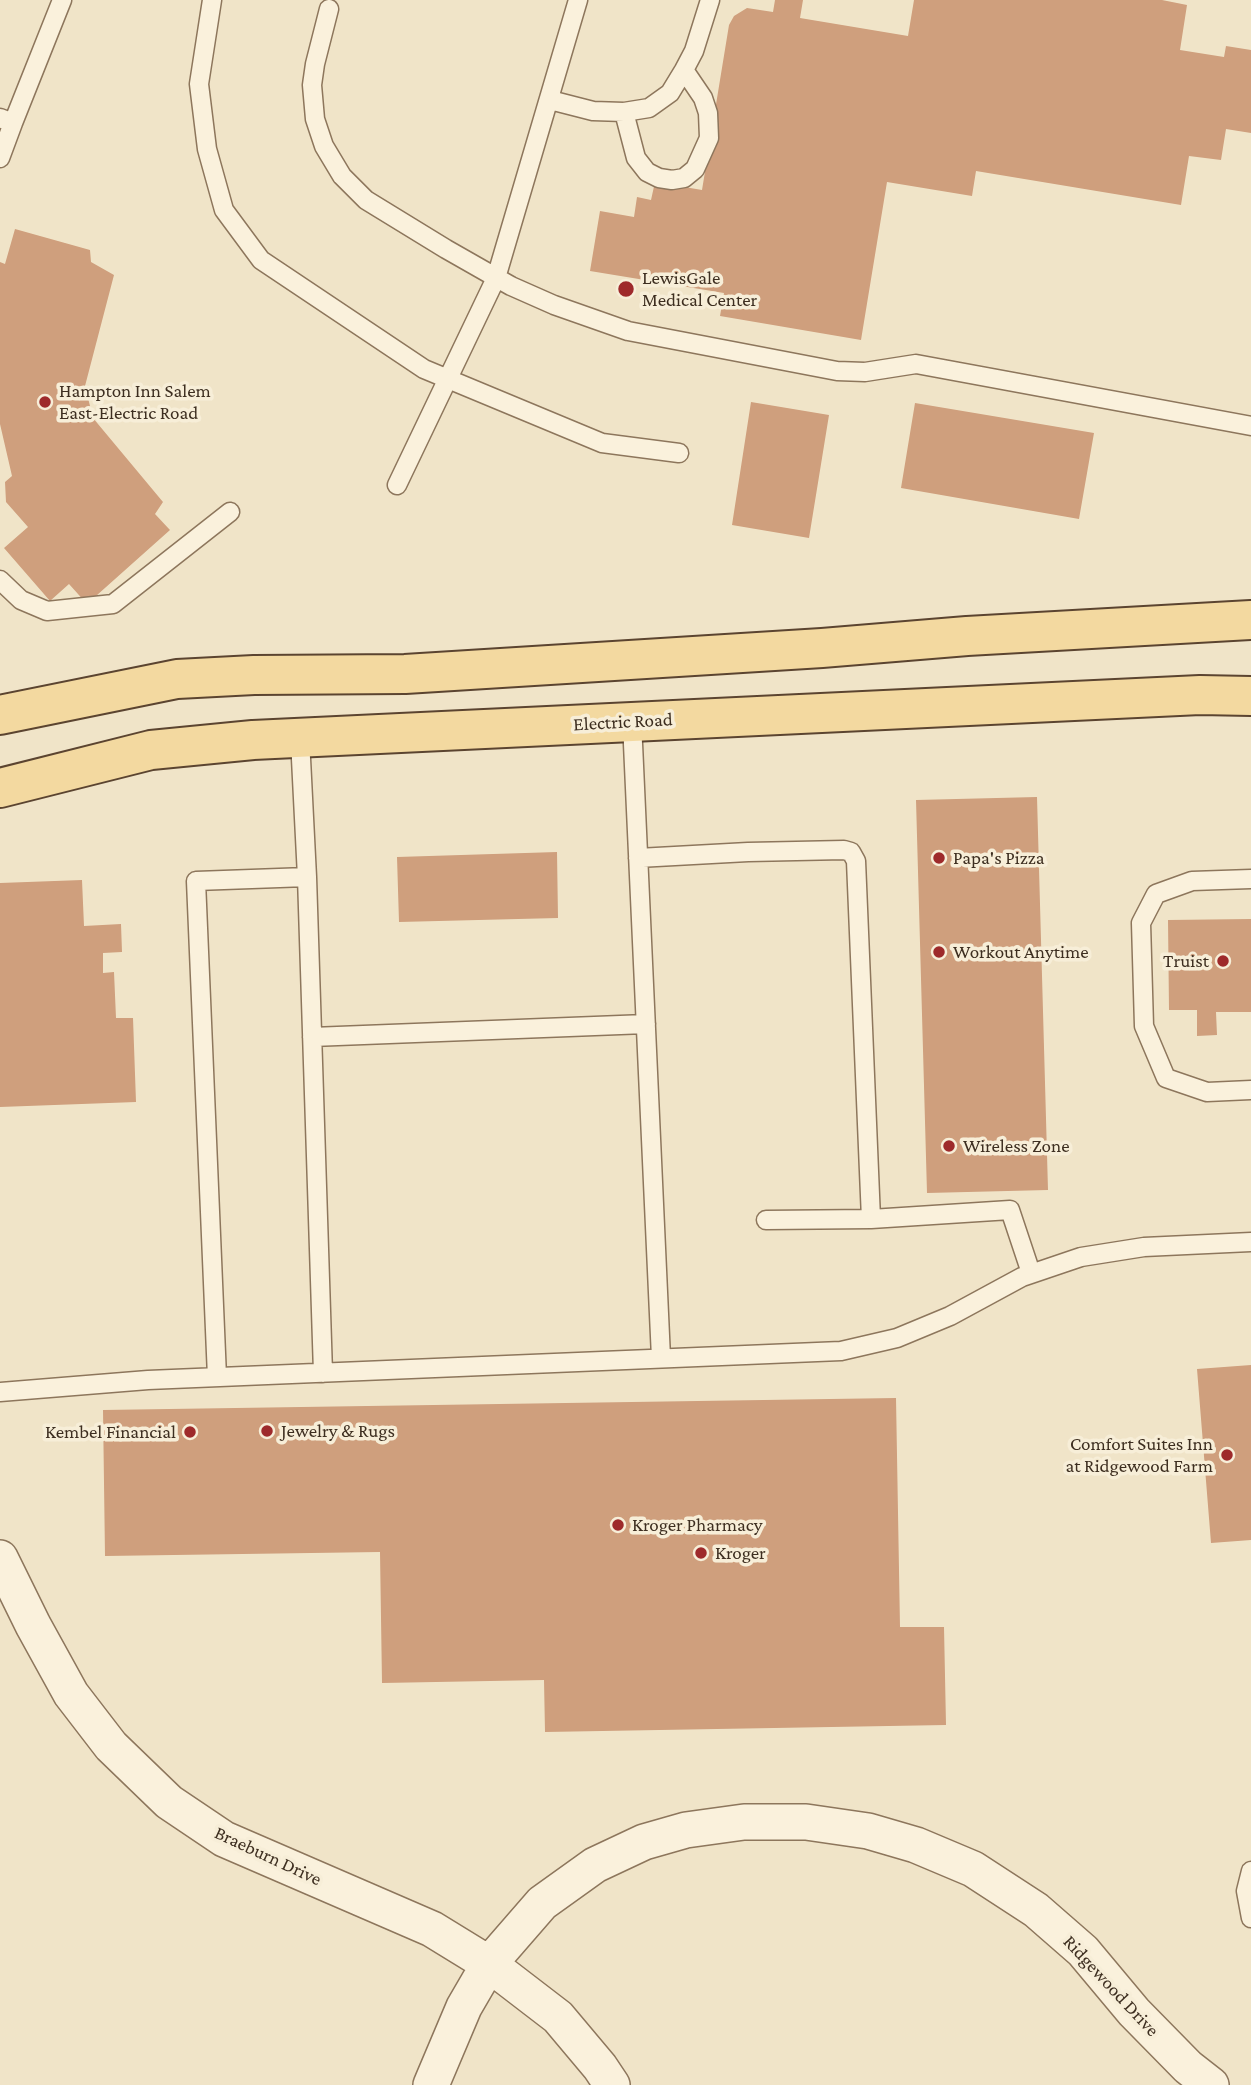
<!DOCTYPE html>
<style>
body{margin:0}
canvas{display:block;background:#f0e4c8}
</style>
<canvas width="1251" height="2085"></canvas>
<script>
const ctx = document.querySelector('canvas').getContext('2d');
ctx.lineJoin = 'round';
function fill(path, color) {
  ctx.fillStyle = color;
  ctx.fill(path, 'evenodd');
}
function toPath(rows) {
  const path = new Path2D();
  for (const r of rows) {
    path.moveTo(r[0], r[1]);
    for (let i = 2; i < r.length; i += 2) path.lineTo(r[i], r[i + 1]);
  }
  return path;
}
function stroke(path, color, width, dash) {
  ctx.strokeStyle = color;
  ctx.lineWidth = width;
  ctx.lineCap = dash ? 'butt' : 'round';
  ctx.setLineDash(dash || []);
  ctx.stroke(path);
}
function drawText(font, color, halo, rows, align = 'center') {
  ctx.font = font + ' "Crimson Pro",serif';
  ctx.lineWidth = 7;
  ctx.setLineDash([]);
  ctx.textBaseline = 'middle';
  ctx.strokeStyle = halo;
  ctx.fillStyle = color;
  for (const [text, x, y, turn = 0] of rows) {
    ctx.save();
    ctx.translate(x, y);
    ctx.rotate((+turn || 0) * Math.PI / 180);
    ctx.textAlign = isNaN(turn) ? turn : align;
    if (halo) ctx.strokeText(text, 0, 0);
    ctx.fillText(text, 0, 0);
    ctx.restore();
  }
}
fill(toPath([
 [775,0,803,0,800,18,908,36,914,0,1162,0,1187,5,1180,50,1224,57,1226,46,1251,50,1251,133,1226,129,1221,160,1189,156,1181,205,976,171,972,196,887,182,861,340,720,316,724,293,590,271,600,211,634,217,637,197,651,200,655,182,702,190,729,25,734,16,747,8,773,12],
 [15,229,90,250,91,262,114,275,85,386,93,418,163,502,155,514,170,530,87,604,69,584,50,601,4,548,28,527,6,502,5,482,12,476,0,424,0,262,5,264],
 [751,402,829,415,809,538,732,525],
 [915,403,1094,433,1079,519,901,488],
 [1037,797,1048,1190,927,1193,916,800],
 [557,852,558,918,399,922,397,857],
 [82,880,84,926,121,924,122,952,103,953,103,973,114,972,116,1018,133,1018,136,1102,0,1107,0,883],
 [1251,919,1251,1012,1216,1012,1217,1035,1197,1036,1197,1010,1169,1010,1168,920],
 [1251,1365,1251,1540,1211,1543,1197,1369],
 [896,1398,900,1627,944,1627,946,1725,545,1732,544,1680,382,1683,380,1552,105,1556,103,1410]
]), '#cf9f7d');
const service = toPath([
 [212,0,199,84,207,149,224,210,261,260,424,369,602,443,679,453],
 [329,9,315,64,312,85,315,119,324,146,342,176,366,200,446,249,511,286,554,305,628,331,837,371,865,372,916,364,1251,426],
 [550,100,593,111,624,112,649,108,670,93,684,70,694,51,710,0],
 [624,112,636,158,647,172,659,178,672,180,684,178,695,169,709,138,708,113,703,98,684,70],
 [0,118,13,123,62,0],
 [0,158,13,123],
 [397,485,496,278,578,0],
 [0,580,21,600,47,611,113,604,230,512],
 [632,722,661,1358],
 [300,739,307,877],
 [638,858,748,852,844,850,851,852,856,861,871,1219],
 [1251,879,1192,881,1156,894,1141,923,1144,1026,1166,1078,1207,1092,1251,1090],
 [312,1037,646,1024],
 [766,1220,871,1219,1010,1210,1031,1273],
 [217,1377,196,881,307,877,323,1373],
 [0,1392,148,1380,841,1351,897,1338,950,1316,1022,1277,1081,1257,1144,1247,1251,1242],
 [1251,1871,1246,1891,1251,1918]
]);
const minor = toPath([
 [0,1558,33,1625,71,1694,111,1746,169,1802,224,1839,432,1929,489,1964,558,2017,600,2067,612,2085],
 [431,2085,464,2007,489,1964,542,1903,595,1865,644,1842,686,1830,744,1822,806,1822,868,1831,916,1845,973,1869,1036,1910,1083,1951,1134,2012,1188,2067,1211,2085]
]);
const primary = toPath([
 [0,715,177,679,254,675,405,674,822,648,967,636,1251,620],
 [0,788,151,750,253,740,1200,695,1251,696]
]);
stroke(service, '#8d765c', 21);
stroke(minor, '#8d765c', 38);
stroke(primary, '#5b4430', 42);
stroke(service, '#faf1dc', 18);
stroke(minor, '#faf1dc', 35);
stroke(primary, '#f3d9a0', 38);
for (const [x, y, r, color] of [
 [626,289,9,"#9e2a2b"],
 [45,402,7,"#9e2a2b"],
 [939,858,7,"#9e2a2b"],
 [939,952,7,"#9e2a2b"],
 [1223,961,7,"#9e2a2b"],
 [949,1146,7,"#9e2a2b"],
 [267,1431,7,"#9e2a2b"],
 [190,1432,7,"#9e2a2b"],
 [1227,1455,7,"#9e2a2b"],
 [618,1525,7,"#9e2a2b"],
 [701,1553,7,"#9e2a2b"]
]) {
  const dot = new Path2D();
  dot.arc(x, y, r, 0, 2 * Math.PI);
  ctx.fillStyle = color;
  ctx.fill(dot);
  stroke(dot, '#f7eed8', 2.5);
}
drawText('19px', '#3d2e20', '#f7eed8', [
 ["LewisGale",642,278],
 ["Medical Center",642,300],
 ["Hampton Inn Salem",59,391],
 ["East-Electric Road",59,413],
 ["Papa's Pizza",953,858],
 ["Workout Anytime",953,952],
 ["Truist",1209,961,"right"],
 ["Wireless Zone",963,1146],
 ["Jewelry & Rugs",281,1431],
 ["Kembel Financial",176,1432,"right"],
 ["Comfort Suites Inn",1213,1444,"right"],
 ["at Ridgewood Farm",1213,1466,"right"],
 ["Kroger Pharmacy",632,1525],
 ["Kroger",715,1553]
], 'left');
drawText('19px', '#3d2e20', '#f7eed8', [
 ["Electric Road",623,722,-3],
 ["Braeburn Drive",268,1856,25],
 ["Ridgewood Drive",1111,1986,47]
]);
</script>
